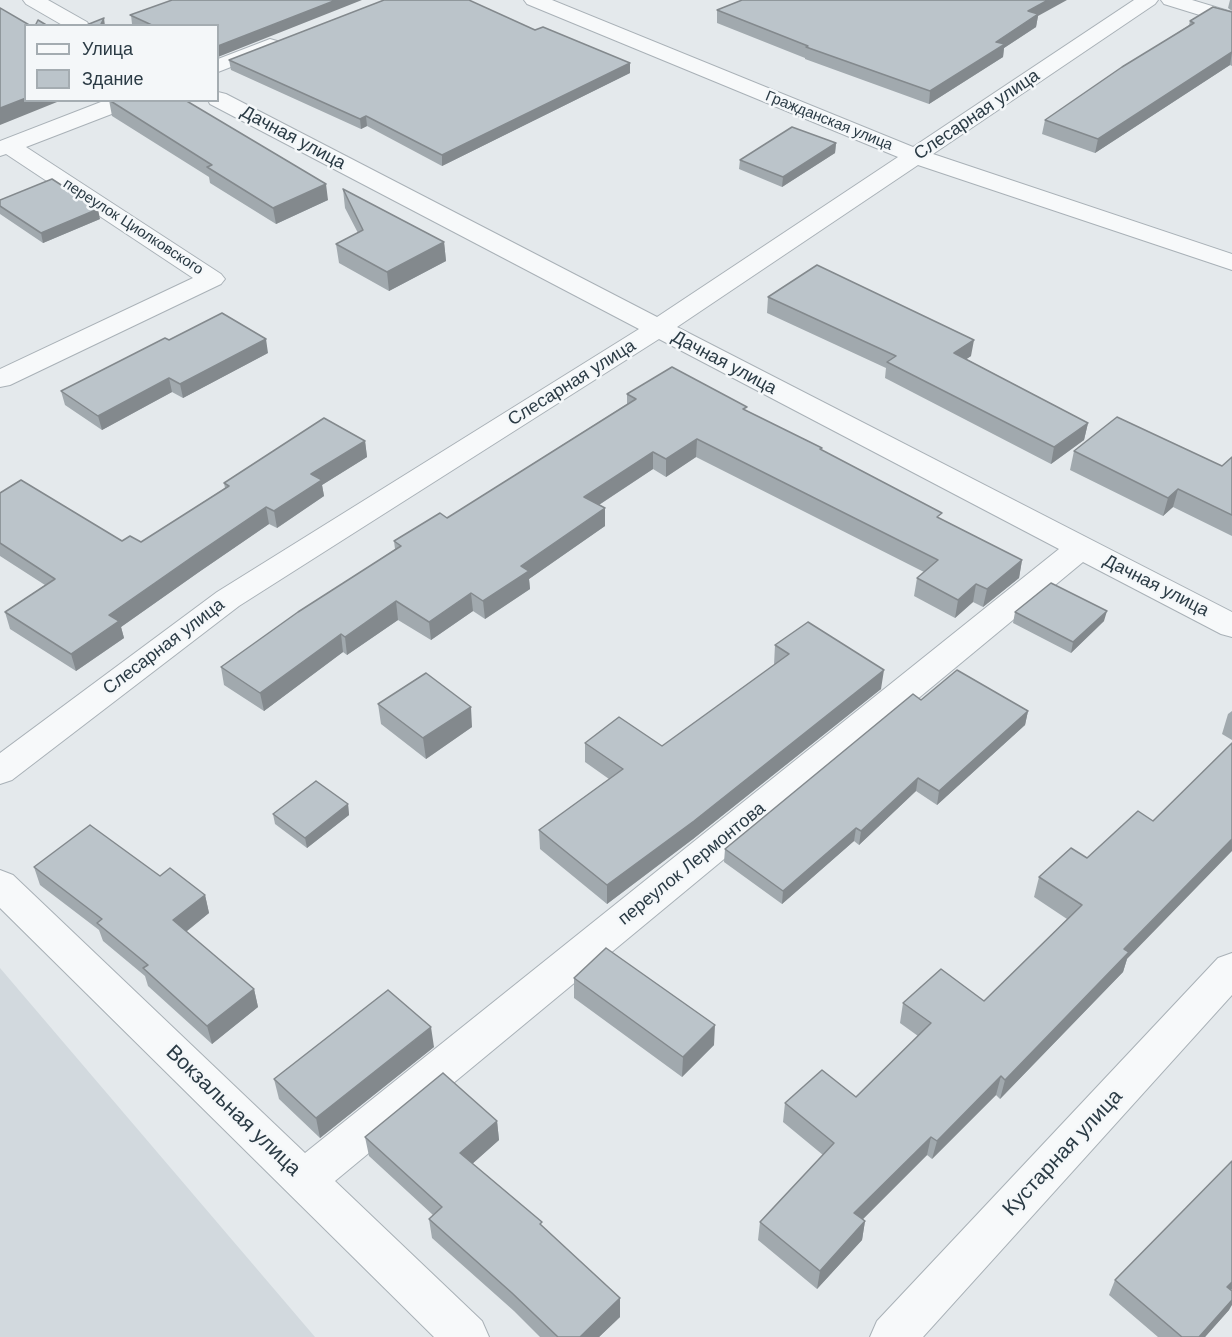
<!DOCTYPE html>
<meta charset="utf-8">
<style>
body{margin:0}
#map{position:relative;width:1232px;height:1337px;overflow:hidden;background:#e4e9ec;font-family:Helvetica,sans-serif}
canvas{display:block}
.legend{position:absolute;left:24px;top:24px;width:195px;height:78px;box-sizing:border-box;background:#f4f7f9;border:2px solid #a4acb1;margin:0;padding:8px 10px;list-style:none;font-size:18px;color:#2b3b45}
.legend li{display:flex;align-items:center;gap:12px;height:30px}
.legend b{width:30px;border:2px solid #a4acb1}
</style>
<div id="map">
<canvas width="1232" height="1337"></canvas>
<ul class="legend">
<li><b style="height:8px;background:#f7f9fa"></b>Улица</li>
<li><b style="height:16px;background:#bbc4ca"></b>Здание</li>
</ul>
</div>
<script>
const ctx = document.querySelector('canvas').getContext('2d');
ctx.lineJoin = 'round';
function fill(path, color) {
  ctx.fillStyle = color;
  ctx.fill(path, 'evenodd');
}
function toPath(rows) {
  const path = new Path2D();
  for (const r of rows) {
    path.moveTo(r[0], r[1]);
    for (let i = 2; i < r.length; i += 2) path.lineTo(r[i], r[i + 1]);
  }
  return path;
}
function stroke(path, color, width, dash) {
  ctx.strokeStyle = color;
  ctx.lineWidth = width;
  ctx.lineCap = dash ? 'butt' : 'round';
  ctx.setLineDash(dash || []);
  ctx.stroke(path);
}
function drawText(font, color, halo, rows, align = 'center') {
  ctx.font = font + ' Helvetica,sans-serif';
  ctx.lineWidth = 5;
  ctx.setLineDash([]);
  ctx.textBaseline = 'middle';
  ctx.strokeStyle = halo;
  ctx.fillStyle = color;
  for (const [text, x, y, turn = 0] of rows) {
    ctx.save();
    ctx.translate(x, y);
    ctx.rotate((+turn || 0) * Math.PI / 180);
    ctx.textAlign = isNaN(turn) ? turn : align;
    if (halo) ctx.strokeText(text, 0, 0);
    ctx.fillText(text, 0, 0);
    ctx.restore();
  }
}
fill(toPath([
 [0,968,315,1337,0,1337]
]), '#d2d9de');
const minor = toPath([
 [23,0,48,0,87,22,90,26,64,26,26,4,23,0],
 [524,0,552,0,913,147,1134,0,1158,0,1155,4,933,154,1232,254,1232,270,918,165,677,327,1232,612,1232,637,1221,634,1083,562,335,1181,482,1321,489,1337,434,1337,0,908,0,870,13,875,305,1153,1059,549,659,339,239,606,12,780,0,784,0,753,217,592,639,329,210,104,208,100,218,100,218,92,226,94,657,317,898,157,527,4,524,0],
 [1161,0,1192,0,1232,12,1232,25,1164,4,1161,0],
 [270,39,277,41,281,45,277,49,218,72,218,59,270,39],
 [106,100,138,100,135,105,26,147,221,274,225,279,221,284,10,385,0,387,0,369,193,278,6,154,0,156,0,141,106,100],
 [1232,953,1232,995,923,1337,870,1337,877,1321,1218,958,1232,953]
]);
stroke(minor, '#a9b1b7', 2);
fill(minor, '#f7f9fa');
fill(toPath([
 [1230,0,1232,0,1232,11,1228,8],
 [717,10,1038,16,1036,27,1004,48,1003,57,929,104,805,59,805,58,717,23],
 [1232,12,1232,66,1230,65,1095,153,1042,134,1045,120,1189,25,1190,21],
 [131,15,218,26,135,26,132,24],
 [535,30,630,63,630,73,442,166,367,126,361,129,231,70,229,60],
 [109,100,328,200,276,224,210,183,209,177,112,116],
 [836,143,835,153,782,187,739,169,740,160],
 [343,189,444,242,446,261,389,291,339,263,336,244,358,233,345,208],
 [0,200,100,219,43,243,0,214],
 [768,297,971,356,966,359,1088,423,1084,440,1051,464,885,378,886,368,767,313],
 [268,353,183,398,172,392,102,430,65,405,61,391],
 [627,394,747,411,821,450,941,519,1022,560,1019,578,983,607,973,602,955,618,914,596,917,578,924,572,696,457,666,477,653,469,599,505,605,526,529,579,530,589,485,619,473,611,431,640,398,620,347,655,343,652,264,711,224,685,221,667,395,549,394,541,447,518,627,404],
 [365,441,367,457,322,485,324,496,277,528,269,524,199,572,121,627,124,638,76,671,10,629,5,612,45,585,0,556,0,493,122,541,141,542,225,488,224,483],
 [1074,451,1222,466,1232,457,1232,536,1173,507,1163,516,1070,470],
 [1015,612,1104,621,1071,653,1013,623],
 [775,645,881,689,693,839,607,904,540,849,539,830,609,779,585,762,585,743,662,746,774,665],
 [921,700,1028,711,1025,725,937,805,916,791,859,845,854,841,782,904,724,862,725,849],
 [378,704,472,727,426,759,381,724],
 [1232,711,1232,740,1222,734,1228,714],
 [348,804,349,815,307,848,275,824,273,814],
 [1071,848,1127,959,1123,972,1000,1099,996,1095,932,1159,927,1155,863,1219,865,1221,862,1240,817,1289,758,1240,760,1222,823,1155,783,1122,785,1103,856,1097,918,1036,900,1023,903,1003,984,1001,1067,919,1034,897,1039,877],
 [34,867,160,876,205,895,209,913,186,932,254,989,258,1007,212,1044,148,986,145,976,103,941,99,930,40,885],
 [574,978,714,1045,682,1077,574,998],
 [434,1047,320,1138,279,1099,274,1079],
 [497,1121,499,1140,472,1164,542,1227,620,1317,599,1337,540,1337,514,1311,432,1238,429,1219,433,1215,369,1156,365,1137],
 [1232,1161,1232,1289,1231,1290,1229,1310,1205,1337,1158,1337,1109,1295,1115,1280]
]), '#a1a9ae');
fill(toPath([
 [336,0,362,0,218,57,218,46],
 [1048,0,1067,0,1038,16,1036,27,1004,48,1003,57,929,104,930,91,996,42,1028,11],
 [104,18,105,26,100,26],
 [1232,52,1230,65,1095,153,1098,139],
 [630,63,630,73,442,166,442,155],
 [26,98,26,100,62,100,0,125,0,108],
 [366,116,367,126,361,129,360,119],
 [836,143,835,153,782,187,783,177],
 [326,184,328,200,276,224,273,208],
 [98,209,100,219,43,243,41,233],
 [444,242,446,261,389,291,387,272],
 [266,339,268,353,183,398,180,384],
 [974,340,971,356,952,369,954,353],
 [169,378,172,392,102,430,98,416],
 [1088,423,1084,440,1051,464,1054,447],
 [697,439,696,457,666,477,666,459],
 [365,441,367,457,322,485,324,496,277,528,274,511,311,474],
 [653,452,653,469,585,514,584,497],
 [1178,489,1173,507,1163,516,1168,498],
 [266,507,269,524,199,572,121,627,124,638,76,671,71,654,109,615,195,555],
 [605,508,605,526,529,579,530,589,485,619,483,601,521,566],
 [1022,560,1019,578,983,607,987,589],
 [976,584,973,602,955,618,958,600],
 [471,593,473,611,431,640,429,622],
 [396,601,398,620,347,655,345,637],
 [1107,611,1104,621,1071,653,1073,642],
 [341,634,343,652,264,711,260,693],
 [884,670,881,689,693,839,607,904,607,885],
 [471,707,472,727,426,759,423,738],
 [1028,711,1025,725,937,805,939,791],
 [918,778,916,791,859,845,861,831],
 [348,804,349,815,307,848,305,838],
 [856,828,854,841,782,904,783,891],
 [1232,839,1232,851,1127,959,1123,972,1000,1099,1005,1080,1124,949],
 [205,895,209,913,178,938,173,920],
 [254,989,258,1007,212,1044,207,1026],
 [715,1025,714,1045,682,1077,683,1057],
 [431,1027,434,1047,320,1138,316,1118],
 [1001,1076,996,1095,932,1159,937,1141],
 [497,1121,499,1140,462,1173,460,1153],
 [931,1137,927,1155,851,1231,854,1213],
 [865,1221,862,1240,817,1289,820,1271],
 [1232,1282,1232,1289,1220,1302,1227,1287],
 [620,1298,620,1317,599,1337,580,1337],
 [1232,1300,1232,1305,1229,1310,1205,1337,1199,1337]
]), '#83898d');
const building = toPath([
 [172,0,336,0,218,46,218,26,154,26,130,15,172,0],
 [384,0,469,0,535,30,543,27,630,63,442,155,366,116,360,119,229,60,384,0],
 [742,0,1048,0,1028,11,1038,14,996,42,1005,44,930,91,806,47,808,46,717,10,742,0],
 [1213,7,1232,12,1232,52,1098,139,1045,120,1122,67,1194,23,1190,21,1213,7],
 [0,8,31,26,26,26,26,98,0,108,0,8],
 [104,18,100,26,84,26,104,18],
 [38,20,48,26,35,26,38,20],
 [109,100,185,100,326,184,273,208,207,167,212,165,109,100],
 [792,127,836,143,783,177,740,160,792,127],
 [52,179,98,209,41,233,0,206,0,200,52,179],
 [343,189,444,242,387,272,336,244,363,230,343,189],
 [817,265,974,340,954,353,1088,423,1054,447,887,362,896,356,768,297,817,265],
 [222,313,266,339,180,384,169,378,98,416,61,391,165,338,169,340,222,313],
 [672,367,747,407,743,409,822,448,820,449,942,513,937,517,1022,560,987,589,976,584,958,600,917,578,938,560,697,439,666,459,653,452,584,497,605,508,521,566,529,571,483,601,471,593,429,622,396,601,345,637,341,634,260,693,221,667,298,612,401,546,394,541,440,513,447,518,636,399,627,394,672,367],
 [1117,417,1222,466,1232,457,1232,515,1178,489,1168,498,1074,451,1117,417],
 [324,418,365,441,311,474,322,480,274,511,266,507,195,555,109,615,119,621,71,654,5,612,55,579,0,543,0,493,21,480,122,541,130,536,141,542,229,486,224,483,324,418],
 [1051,583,1107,611,1073,642,1015,612,1051,583],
 [808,622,884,670,694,821,607,885,539,830,623,769,585,743,619,717,662,746,789,654,775,645,808,622],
 [957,670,1028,711,939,791,918,778,861,831,856,828,783,891,725,849,913,694,921,700,957,670],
 [426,673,471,707,423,738,378,704,426,673],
 [1232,743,1232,839,1124,949,1129,952,1005,1080,1001,1076,937,1141,931,1137,854,1213,865,1221,820,1271,760,1222,834,1143,785,1103,822,1070,856,1097,931,1023,903,1003,941,969,984,1001,1082,905,1039,877,1071,848,1087,858,1138,811,1153,821,1232,743],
 [316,781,348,804,305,838,273,814,316,781],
 [90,825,160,876,170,868,205,895,173,920,254,989,207,1026,143,968,148,965,97,923,102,919,34,867,90,825],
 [606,948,715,1025,683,1057,574,978,606,948],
 [388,990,431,1027,316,1118,274,1079,388,990],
 [443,1073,497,1121,460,1153,542,1222,540,1224,620,1298,580,1337,558,1337,512,1293,429,1219,442,1207,365,1137,443,1073],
 [1232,1161,1232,1282,1227,1287,1232,1291,1232,1300,1199,1337,1182,1337,1115,1280,1232,1161]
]);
fill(building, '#bbc4ca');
stroke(building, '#83898d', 1.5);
drawText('15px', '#2b3b45', '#f4f7f9', [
 ["Гражданская улица",829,121,22],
 ["переулок Циолковского",133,227,33]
]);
drawText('18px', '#2b3b45', '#f4f7f9', [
 ["Слесарная улица",977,115,-34],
 ["Дачная улица",293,138,28],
 ["Дачная улица",724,363,28],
 ["Слесарная улица",572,383,-32],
 ["Дачная улица",1156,586,27],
 ["Слесарная улица",164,647,-37],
 ["переулок Лермонтова",692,864,-39]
]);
drawText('21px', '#2b3b45', '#f4f7f9', [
 ["Вокзальная улица",233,1111,44],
 ["Кустарная улица",1063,1153,-47]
]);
</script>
